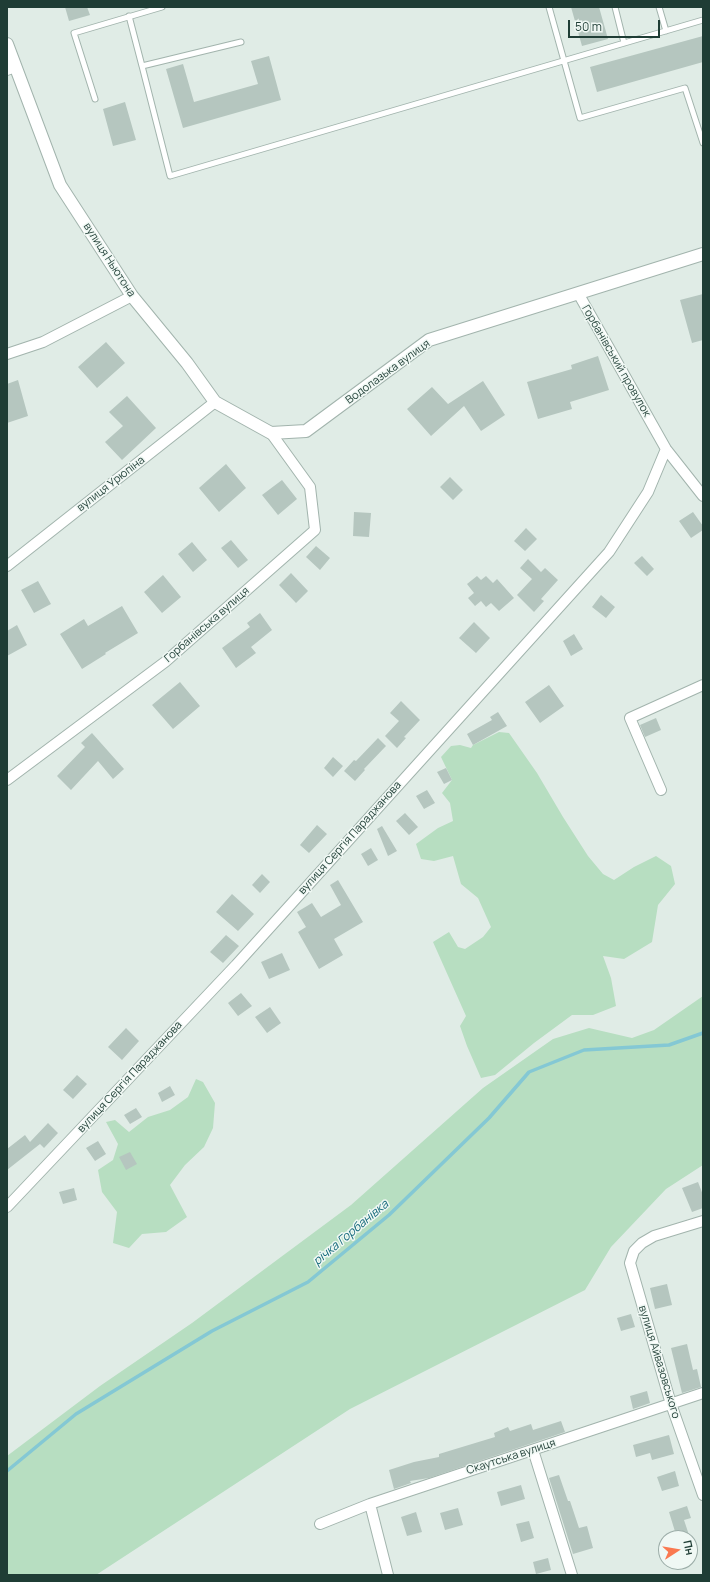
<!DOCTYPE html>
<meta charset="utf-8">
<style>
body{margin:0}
#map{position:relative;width:710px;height:1582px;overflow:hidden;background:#e0ece6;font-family:Manrope,sans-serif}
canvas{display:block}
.frame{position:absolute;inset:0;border:8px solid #1f3d35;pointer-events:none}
.north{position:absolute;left:658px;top:1530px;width:40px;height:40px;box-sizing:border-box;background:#f0f8f4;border:1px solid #9cada8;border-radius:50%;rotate:78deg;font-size:11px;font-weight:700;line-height:16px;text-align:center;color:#1f3d35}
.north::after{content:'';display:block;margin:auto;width:14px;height:18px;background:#fa7950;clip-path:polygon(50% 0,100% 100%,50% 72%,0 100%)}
.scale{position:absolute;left:568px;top:20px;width:92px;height:18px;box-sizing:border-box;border:2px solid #1f3d35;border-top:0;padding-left:5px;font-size:12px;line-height:14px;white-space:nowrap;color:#1f3d35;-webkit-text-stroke:3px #f0f8f4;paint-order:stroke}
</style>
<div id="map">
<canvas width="710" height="1582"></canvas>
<div class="frame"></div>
<div class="north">Пн</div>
<div class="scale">50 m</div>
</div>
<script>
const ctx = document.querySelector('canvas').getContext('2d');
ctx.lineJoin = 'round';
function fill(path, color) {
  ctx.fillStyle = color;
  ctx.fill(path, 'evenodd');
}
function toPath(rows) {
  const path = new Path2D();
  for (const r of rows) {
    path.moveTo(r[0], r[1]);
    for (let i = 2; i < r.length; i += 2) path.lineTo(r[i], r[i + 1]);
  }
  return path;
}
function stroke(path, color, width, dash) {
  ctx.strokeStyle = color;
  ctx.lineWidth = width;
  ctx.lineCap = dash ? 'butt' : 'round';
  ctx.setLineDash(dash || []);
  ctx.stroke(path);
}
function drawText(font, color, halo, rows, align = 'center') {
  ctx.font = font + ' Manrope,sans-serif';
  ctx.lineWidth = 3;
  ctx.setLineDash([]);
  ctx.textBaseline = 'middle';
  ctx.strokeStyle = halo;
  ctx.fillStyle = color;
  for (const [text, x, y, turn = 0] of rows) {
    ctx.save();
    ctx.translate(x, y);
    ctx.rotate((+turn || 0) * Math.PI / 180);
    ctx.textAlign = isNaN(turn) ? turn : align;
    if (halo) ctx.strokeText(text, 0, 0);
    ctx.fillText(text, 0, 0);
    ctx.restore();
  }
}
fill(toPath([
 [499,732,509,733,537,773,563,817,588,856,603,874,614,880,634,867,656,856,671,866,675,884,658,905,652,942,624,959,603,956,611,978,616,1006,593,1015,572,1015,534,1043,495,1075,481,1078,467,1046,460,1026,466,1016,433,942,449,932,458,947,465,949,483,937,491,927,478,898,461,884,453,856,434,861,421,859,416,844,438,828,453,821,450,803,442,793,452,780,441,757,451,746,460,745,471,748,473,745],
 [703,996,703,1165,666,1189,611,1247,585,1290,350,1409,96,1575,7,1575,7,1456,100,1386,192,1323,351,1205,483,1088,553,1039,589,1028,632,1038,654,1030],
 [196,1079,203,1082,215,1103,213,1128,204,1147,185,1165,170,1185,187,1217,166,1232,142,1234,129,1248,113,1243,117,1212,102,1192,98,1170,113,1160,118,1144,106,1122,115,1120,129,1132,148,1117,170,1110,188,1097]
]), '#b7dec1');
stroke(toPath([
 [7,1471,76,1414,212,1331,308,1282,389,1215,489,1118,529,1072,584,1050,669,1045,703,1033]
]), '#84c8d4', 3.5);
fill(toPath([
 [65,7,87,7,90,15,69,21],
 [571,7,599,7,608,39,582,46],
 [703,36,703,62,597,92,590,67],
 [269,56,281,100,183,128,166,69,183,64,194,102,258,84,251,61],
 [125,102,136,140,113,146,103,109],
 [703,294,703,340,692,343,680,300],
 [106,342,125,363,97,388,78,367],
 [598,356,609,390,570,402,572,409,538,419,527,382,572,369,571,365],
 [18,380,28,416,7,423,7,384],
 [483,381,505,415,481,431,464,406,431,436,407,409,432,387,448,404],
 [127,396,156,428,122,460,105,442,123,426,109,412],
 [226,464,246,488,219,512,199,488],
 [450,477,463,490,453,500,440,487],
 [282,480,297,499,278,515,262,495],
 [354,512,371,513,369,537,353,536],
 [693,512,703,526,703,530,691,538,679,521],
 [526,528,537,539,525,551,514,541],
 [231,540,248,560,238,568,221,548],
 [192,542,207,560,193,572,178,554],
 [316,546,330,558,320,570,306,557],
 [642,556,654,569,647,576,634,563],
 [528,559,541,572,545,568,558,580,541,599,544,601,534,612,517,595,532,579,520,568],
 [291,573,308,591,296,603,279,585],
 [163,575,181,597,162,613,144,592],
 [477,576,481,580,486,576,493,583,497,579,514,598,499,611,491,603,486,607,481,601,475,606,468,598,474,593,467,584],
 [38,581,51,604,34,613,21,590],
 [601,595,615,607,606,618,592,607],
 [122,606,138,633,105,653,106,654,82,669,60,634,84,619,88,626],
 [260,613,272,630,251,647,256,653,236,668,222,648,250,627,247,623],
 [474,622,490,638,476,653,459,638],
 [17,625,27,645,7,656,7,631],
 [574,634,583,649,571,656,563,641],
 [180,682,200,706,173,729,152,705],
 [549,685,564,706,540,723,525,702],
 [401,701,420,720,404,737,406,738,397,748,385,736,399,721,390,713],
 [498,712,507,726,473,745,467,734,492,720,490,717],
 [656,718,661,730,645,737,640,725],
 [92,733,124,769,113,779,98,761,71,790,57,776,85,747,81,743],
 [378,738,386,746,364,769,365,770,355,781,344,771,354,760,356,761],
 [333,757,343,766,333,777,324,768],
 [446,768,452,780,444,784,437,772],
 [427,790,435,803,424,809,416,796],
 [405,813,418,827,409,835,396,821],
 [317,825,327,834,309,853,300,845],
 [382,826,397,851,388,856,377,829],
 [371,848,378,860,368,866,361,854],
 [262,874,270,882,260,893,252,885],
 [338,880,363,922,334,939,343,955,319,969,298,932,306,927,297,912,312,903,321,917,341,905,330,885],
 [232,894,254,914,238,931,216,912],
 [226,935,239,946,223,963,210,952],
 [282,953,290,970,269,979,261,962],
 [241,993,252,1006,238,1016,228,1003],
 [270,1007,281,1023,267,1033,255,1017],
 [126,1028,139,1041,122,1060,108,1047],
 [77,1075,87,1084,73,1099,63,1090],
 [170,1086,175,1095,162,1102,158,1093],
 [136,1108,142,1117,130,1124,124,1115],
 [48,1123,58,1133,44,1148,40,1144,7,1170,7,1149,25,1135,30,1142],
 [98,1141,106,1154,95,1161,86,1148],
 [130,1152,137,1164,126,1170,119,1157],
 [698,1182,703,1195,703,1208,692,1212,682,1188],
 [74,1188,77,1200,63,1204,59,1192],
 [667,1284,672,1305,655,1309,650,1288],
 [631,1314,635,1327,621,1331,617,1318],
 [687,1344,693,1370,697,1369,701,1387,682,1393,671,1348],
 [647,1391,650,1403,633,1409,630,1396],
 [561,1421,565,1432,429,1478,410,1481,411,1483,394,1489,389,1470,414,1462,439,1457,439,1454,495,1437,494,1433,508,1427,510,1431,531,1424,533,1430],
 [669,1435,674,1454,652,1460,650,1453,636,1457,633,1445],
 [675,1471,679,1486,662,1491,657,1477],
 [559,1475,568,1501,570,1501,579,1528,587,1526,593,1548,573,1554,549,1478],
 [521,1485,525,1499,501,1506,497,1492],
 [687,1506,691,1518,684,1520,690,1538,677,1538,669,1512],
 [458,1508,463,1525,445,1530,440,1513],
 [416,1512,422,1532,407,1536,401,1517],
 [529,1521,534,1538,521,1542,516,1524],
 [548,1558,551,1570,536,1574,533,1562]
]), '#b5c6bf');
const service = toPath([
 [549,7,580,118,685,88,703,143],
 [615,7,624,43],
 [659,7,666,31],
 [129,16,142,66],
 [241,42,142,66,170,176,703,20],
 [95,99,74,33,162,7]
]);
const minor = toPath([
 [7,70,15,67],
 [578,293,666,449,703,496],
 [7,354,43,342,132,296],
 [7,566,215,402],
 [7,780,165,662,315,530,310,487,271,433],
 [661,790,630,718,703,685],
 [7,1207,236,965,609,552,648,492,666,449],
 [703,1221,654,1236,642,1243,634,1251,630,1263,671,1404,703,1495],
 [533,1450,572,1575],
 [370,1504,388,1575],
 [320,1524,370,1504,703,1393]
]);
const tertiary = toPath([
 [7,44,60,185,132,296,187,363,215,402,271,433,306,431,429,340,703,254]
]);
stroke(service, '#a2b4ad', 7);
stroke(minor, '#a2b4ad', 12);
stroke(tertiary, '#a2b4ad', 14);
stroke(service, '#fff', 5);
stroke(minor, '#fff', 10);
stroke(tertiary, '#fff', 12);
drawText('11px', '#1f3d35', '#f0f8f4', [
 ["вулиця Ньютона",109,260,57],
 ["Горбанівський провулок",616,361,60],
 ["Водолазька вулиця",388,372,-36],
 ["вулиця Урюпіна",111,484,-38],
 ["Горбанівська вулиця",207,625,-41],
 ["вулиця Сергія Параджанова",350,838,-48],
 ["вулиця Сергія Параджанова",130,1077,-47],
 ["вулиця Айвазовського",659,1362,73],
 ["Скаутська вулиця",511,1457,-18]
]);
drawText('italic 12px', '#176b7c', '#f0f8f4', [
 ["річка Горбанівка",351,1233,-40]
]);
</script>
